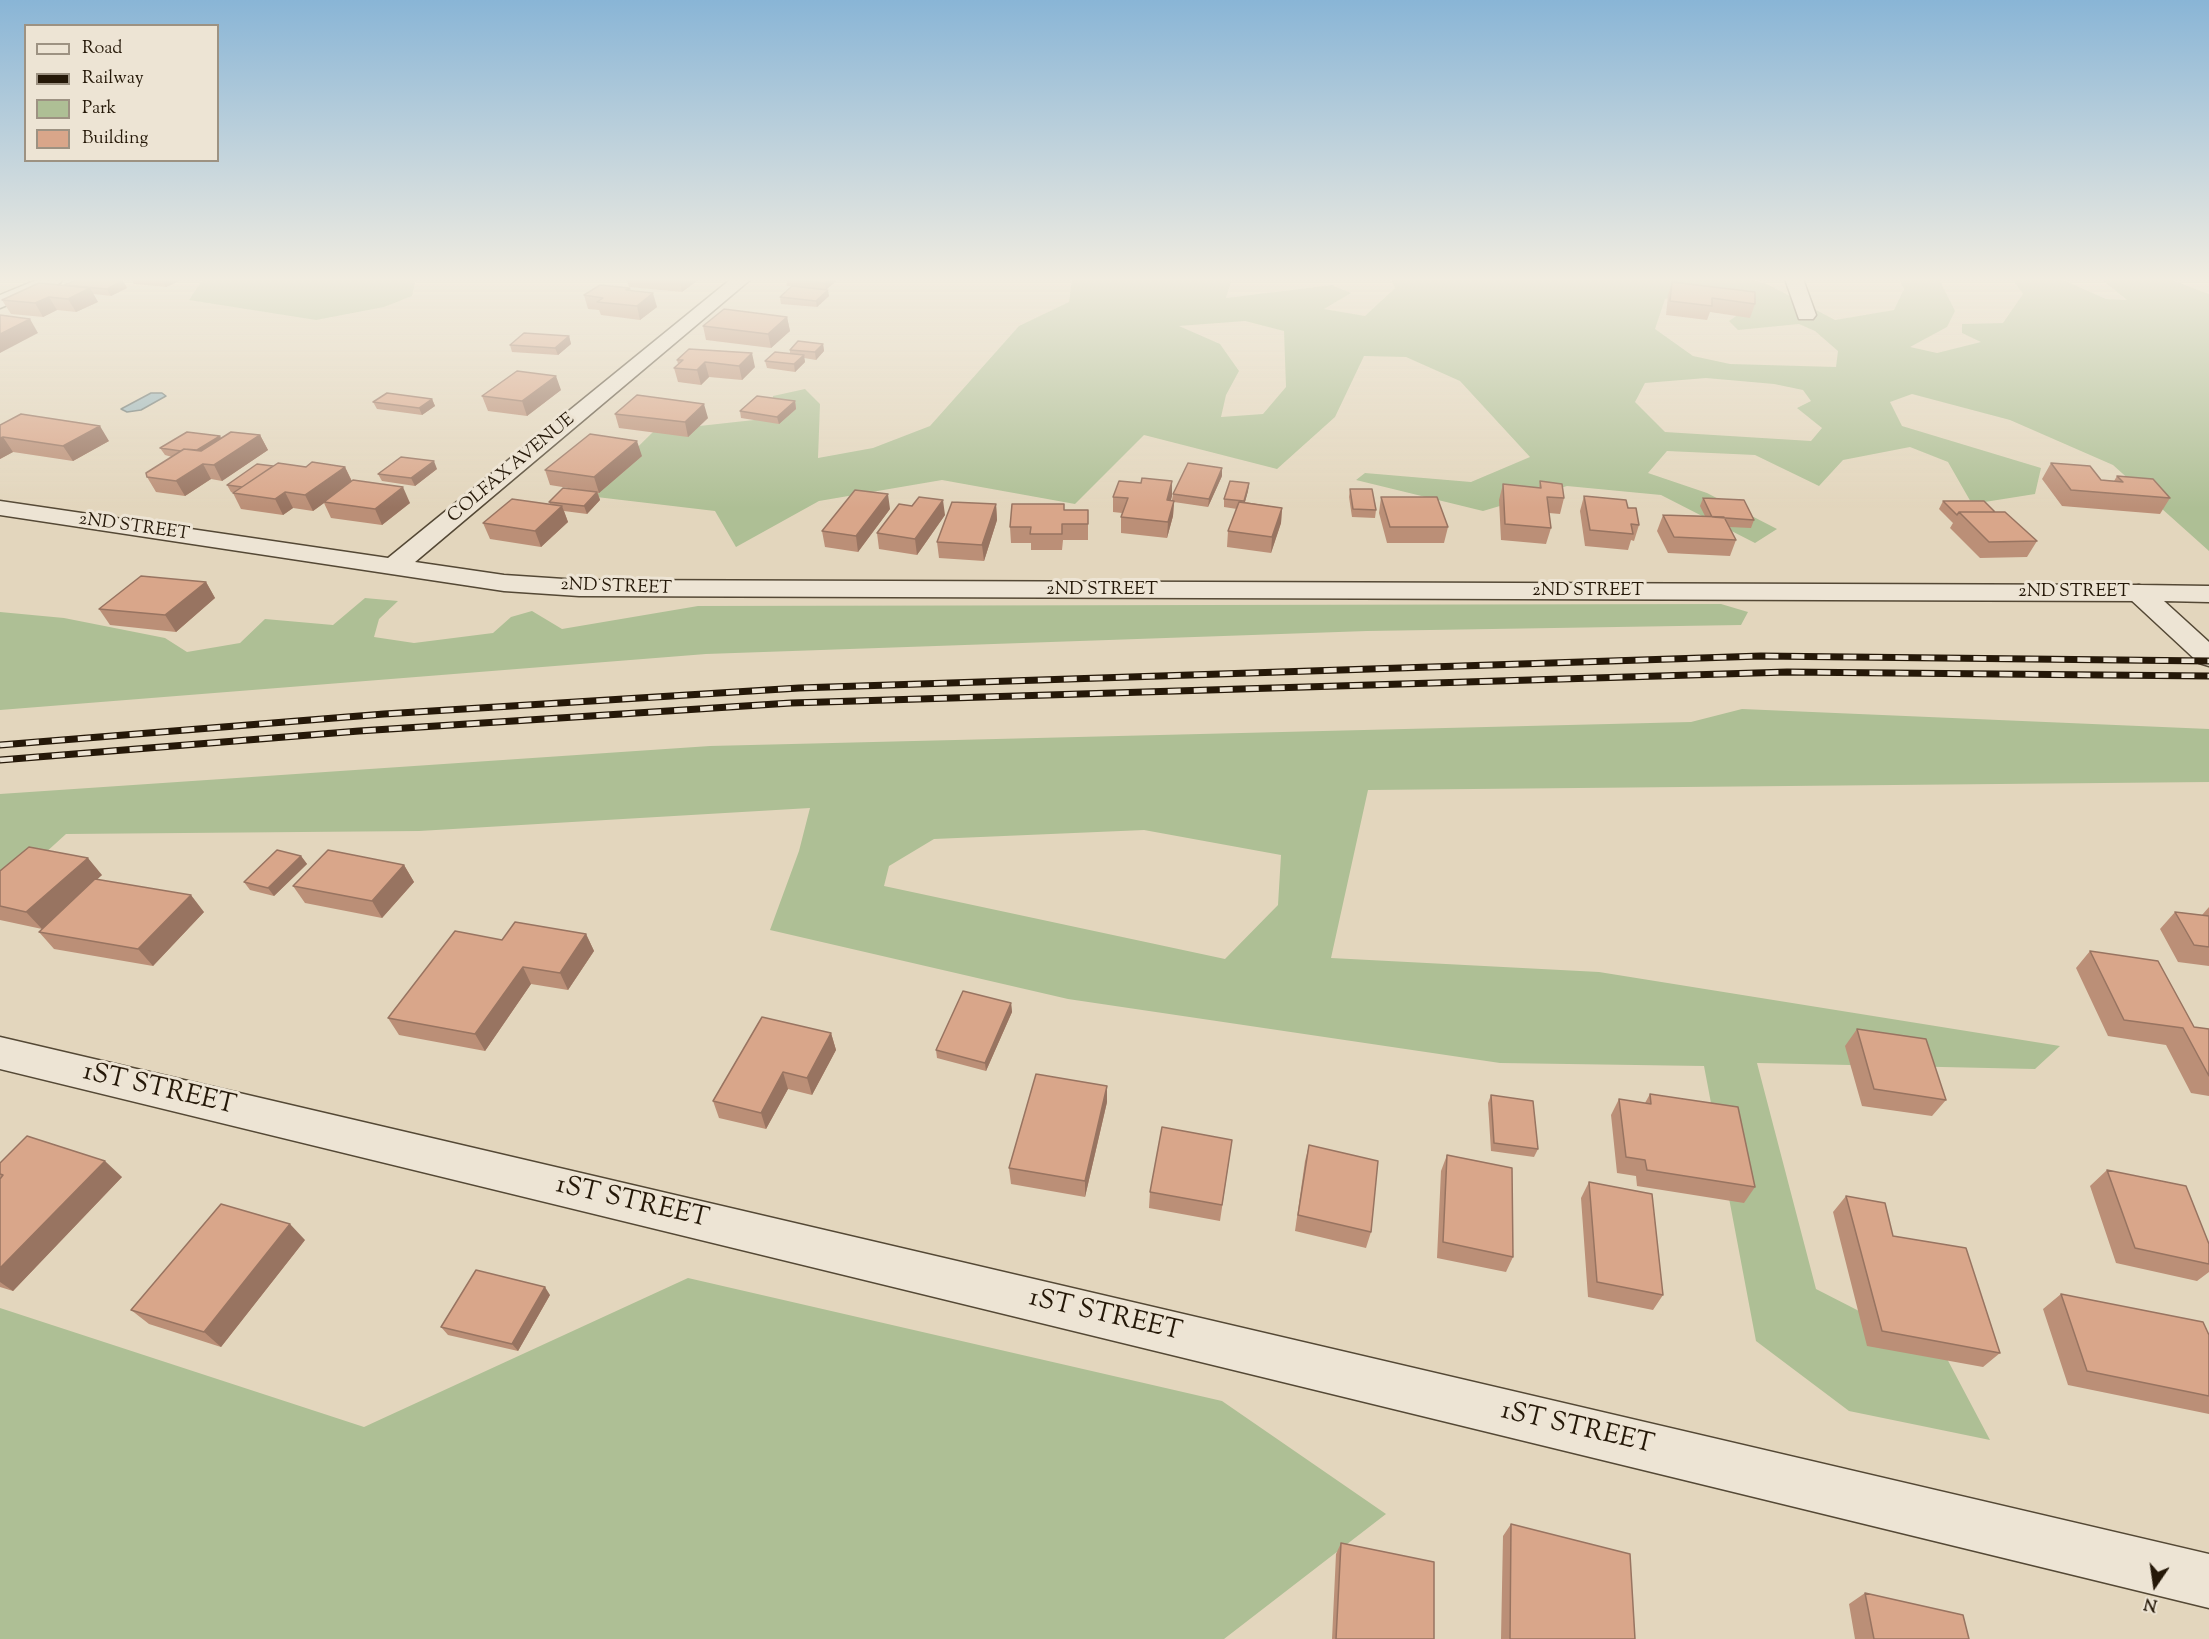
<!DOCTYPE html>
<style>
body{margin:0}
#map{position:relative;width:2209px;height:1639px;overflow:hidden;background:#e3d6bd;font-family:"Sorts Mill Goudy",serif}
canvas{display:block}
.legend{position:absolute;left:24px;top:24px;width:195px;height:138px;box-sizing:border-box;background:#ede4d4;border:2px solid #9d9282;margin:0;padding:8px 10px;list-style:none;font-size:18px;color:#251808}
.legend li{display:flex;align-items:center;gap:12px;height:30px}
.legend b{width:30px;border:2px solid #9d9282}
.north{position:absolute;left:2125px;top:1555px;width:60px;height:60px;-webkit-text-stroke:4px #ede4d4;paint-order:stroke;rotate:193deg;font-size:16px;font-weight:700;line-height:24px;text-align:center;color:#251808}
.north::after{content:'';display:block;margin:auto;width:21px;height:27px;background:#251808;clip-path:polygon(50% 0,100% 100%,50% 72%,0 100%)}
</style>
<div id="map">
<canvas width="2209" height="1639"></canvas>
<ul class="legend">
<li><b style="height:8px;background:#ede4d4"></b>Road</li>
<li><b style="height:8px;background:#251808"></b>Railway</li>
<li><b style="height:16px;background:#aebf95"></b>Park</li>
<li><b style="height:16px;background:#d9a68a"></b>Building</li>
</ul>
<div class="north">N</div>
</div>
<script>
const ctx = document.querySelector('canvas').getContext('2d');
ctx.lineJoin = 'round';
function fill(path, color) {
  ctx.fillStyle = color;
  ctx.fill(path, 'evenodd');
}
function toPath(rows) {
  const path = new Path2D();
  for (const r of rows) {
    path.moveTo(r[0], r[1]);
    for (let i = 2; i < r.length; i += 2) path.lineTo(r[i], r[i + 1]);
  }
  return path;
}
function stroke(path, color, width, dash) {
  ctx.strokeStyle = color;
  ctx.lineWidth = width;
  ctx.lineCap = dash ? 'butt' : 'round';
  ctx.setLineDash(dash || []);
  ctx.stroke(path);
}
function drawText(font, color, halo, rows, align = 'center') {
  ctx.font = font + ' "Sorts Mill Goudy",serif';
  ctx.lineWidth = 6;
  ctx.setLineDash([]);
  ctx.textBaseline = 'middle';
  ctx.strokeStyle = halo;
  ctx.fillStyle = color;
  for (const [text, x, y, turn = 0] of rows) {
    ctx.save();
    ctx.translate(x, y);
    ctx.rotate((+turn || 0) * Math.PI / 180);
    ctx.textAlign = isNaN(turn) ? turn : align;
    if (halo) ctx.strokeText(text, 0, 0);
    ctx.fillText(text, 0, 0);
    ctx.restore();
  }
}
fill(toPath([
 [203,279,416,279,412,296,384,307,316,320,189,300],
 [1072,279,1232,279,1226,298,1332,285,1351,293,1324,309,1365,316,1395,288,1391,279,1751,279,1769,285,1835,320,1894,310,1904,289,1899,279,1939,279,1955,311,1947,327,1910,347,1937,353,1981,342,1962,333,1962,324,2003,323,2023,294,2012,279,2061,279,2106,299,2127,300,2101,279,2169,279,2209,294,2209,551,2113,465,2010,420,1912,394,1890,402,1902,426,2041,468,2035,494,1972,504,1948,462,1910,447,1843,460,1819,486,1755,455,1667,451,1648,473,1707,493,1777,529,1755,543,1661,495,1567,486,1483,511,1356,480,1365,473,1471,482,1530,457,1460,381,1406,357,1364,356,1335,417,1277,469,1144,435,1075,504,942,480,819,501,736,547,715,511,588,496,654,431,772,418,773,396,805,389,820,404,818,458,873,448,930,426,1019,326,1069,302],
 [1689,294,1749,307,1729,321,1738,330,1799,324,1815,331,1838,351,1836,367,1730,364,1693,356,1655,329,1665,299],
 [1245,321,1284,331,1286,387,1263,414,1221,417,1226,395,1239,371,1220,344,1179,326],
 [1706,378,1774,384,1803,390,1811,401,1797,408,1822,428,1811,441,1665,432,1635,402,1645,383],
 [365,598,398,601,379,619,374,637,414,643,493,633,511,617,532,611,562,629,698,606,1721,604,1748,612,1741,625,1367,631,706,654,0,710,0,612,64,618,165,638,187,652,240,643,265,619,333,625],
 [1742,709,2209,729,2209,782,1368,790,1331,958,1599,972,2060,1046,2035,1069,1757,1063,1816,1289,1945,1355,1990,1440,1849,1411,1756,1341,1704,1066,1500,1063,1068,999,770,930,799,851,810,808,419,831,66,834,0,894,0,794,710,746,1691,722],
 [1144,830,1281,855,1278,905,1225,959,884,886,889,866,934,839],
 [688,1278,1222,1401,1386,1514,1224,1639,0,1639,0,1308,364,1427]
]), '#aebf95');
const water = toPath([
 [151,393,162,393,166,396,141,410,127,412,121,409,151,393]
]);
fill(water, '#9ab6bc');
stroke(water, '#6b7774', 1.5);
const minor = toPath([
 [39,279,63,279,60,283,0,308,0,295,39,279],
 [731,279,751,279,415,562,504,575,579,580,2139,585,2148,587,2152,593,2148,599,2139,601,579,596,504,591,0,515,0,501,388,558,731,279],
 [1785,279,1803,279,1816,315,1813,319,1799,319,1785,279],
 [0,1037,2209,1554,2209,1608,0,1069,0,1037]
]);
const tertiary = toPath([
 [2139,585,2209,586,2209,602,2164,601,2209,642,2209,666,2199,663,2130,599,2126,593,2130,587,2139,585]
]);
stroke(minor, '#544835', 3);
stroke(tertiary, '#544835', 3);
fill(minor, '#ede4d4');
fill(tertiary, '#ede4d4');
const rail = toPath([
 [0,745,384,714,799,688,1761,656,2209,661],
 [0,760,359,731,791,703,1787,672,2209,676]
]);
stroke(rail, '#251808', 7);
stroke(rail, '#ede4d4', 4.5, [13]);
fill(toPath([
 [131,279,184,279,166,287,134,284],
 [623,279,698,279,698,280,682,292,629,287,627,281,624,280],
 [786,279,838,279,827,289,829,296,817,307,781,304,780,297,791,286,787,286],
 [123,281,127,288,111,296,93,294,98,302,76,312,57,310,43,317,11,314,2,300,65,286,64,285],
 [1672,282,1755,304,1750,318,1710,312,1707,320,1666,315,1668,295],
 [630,288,631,291,657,307,640,320,601,315,599,310,588,309,584,295],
 [787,317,790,331,771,348,706,340,703,326],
 [569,336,571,344,558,355,512,352,510,345],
 [823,344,824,351,816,360,804,358,805,362,795,372,767,368,765,361,790,354,790,350],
 [677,360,755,367,742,380,709,377,701,385,678,382,674,368,678,364],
 [561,390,527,416,488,411,482,396],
 [432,399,435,406,422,415,377,409,373,402],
 [795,401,796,409,779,424,741,418,740,411],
 [615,414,708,418,688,437,619,428],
 [0,425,109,441,73,461,13,452,0,459],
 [260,435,268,450,222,481,211,479,185,496,156,492,147,477,172,457,165,455,160,448,221,438],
 [642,456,599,493,598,493,600,500,587,514,564,511,568,522,541,547,490,539,483,523,550,504,549,502,593,492,550,485,545,470],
 [2051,463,2101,480,2114,481,2117,476,2170,498,2160,514,2062,506,2042,479],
 [273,466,345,467,352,481,410,503,382,525,331,518,324,503,313,511,293,508,283,515,241,509,233,493,231,492,227,485],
 [437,469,415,486,382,481,378,474],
 [1222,476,1208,507,1174,502,1173,516,1167,538,1121,533,1121,517,1122,513,1113,512,1113,497,1141,483,1172,481,1172,496,1171,500,1172,500,1173,494],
 [1540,481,1564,498,1560,514,1549,513,1551,528,1546,544,1501,540,1499,500,1503,484,1539,488],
 [1249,483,1248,491,1245,502,1282,508,1281,523,1271,553,1227,547,1228,531,1237,509,1224,507,1224,499],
 [1350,489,1376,510,1375,518,1352,517,1349,497],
 [1584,496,1628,508,1639,525,1634,541,1631,540,1628,550,1585,546,1580,511],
 [1381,497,1448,527,1444,543,1387,543,1379,513],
 [1703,498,1754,520,1751,528,1729,527,1736,540,1730,556,1668,553,1657,531,1663,515,1705,516,1700,506],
 [1943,501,1995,512,2037,541,2027,557,1980,558,1950,528,1953,523,1939,509],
 [996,504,997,520,984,561,939,558,937,542],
 [1064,504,1064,510,1088,510,1088,540,1063,540,1062,550,1031,550,1031,543,1011,543,1010,527],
 [912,506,945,515,917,555,879,549,877,533],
 [890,509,858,552,825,547,822,531],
 [206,582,215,598,176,632,110,625,99,609],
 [301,856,307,864,274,896,250,890,244,882],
 [404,865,414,882,382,918,305,903,293,886],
 [0,871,102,875,97,879,204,912,153,966,54,949,39,932,42,929,0,920],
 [2209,907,2209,966,2178,962,2160,929,2175,912,2202,915],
 [586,934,594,951,568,990,531,984,485,1051,399,1035,388,1018,502,940],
 [2090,951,2194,1027,2209,1029,2209,1096,2191,1093,2166,1045,2108,1036,2076,968],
 [1011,1003,1012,1012,986,1071,937,1058,936,1050],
 [1857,1029,1946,1100,1932,1116,1862,1106,1845,1046],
 [831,1033,836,1050,812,1095,788,1089,766,1129,719,1118,713,1101],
 [1650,1094,1755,1187,1744,1203,1637,1186,1636,1176,1617,1173,1611,1115,1619,1099,1645,1103],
 [1491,1095,1538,1149,1534,1157,1491,1151,1488,1103],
 [1107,1102,1085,1197,1011,1184,1009,1168],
 [1232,1140,1220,1221,1149,1208,1150,1192],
 [1309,1145,1371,1232,1366,1248,1295,1231,1305,1161],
 [1447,1155,1513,1257,1506,1272,1437,1258,1441,1171],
 [0,1163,122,1177,13,1291,0,1287],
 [2107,1170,2209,1244,2209,1272,2197,1281,2116,1263,2090,1186],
 [1589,1182,1663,1295,1653,1310,1588,1297,1581,1198],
 [1846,1196,1893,1236,2000,1353,1983,1367,1867,1346,1833,1212],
 [305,1240,221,1347,149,1324,131,1310],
 [2061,1294,2209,1396,2209,1414,2068,1385,2043,1309],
 [550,1295,518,1351,448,1335,441,1327],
 [1511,1524,1635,1639,1501,1639,1503,1536],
 [1341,1543,1434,1639,1332,1639,1336,1554],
 [1865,1593,1969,1639,1855,1639,1849,1604]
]), '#bb8f77');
fill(toPath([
 [167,279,184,279,166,287,163,281],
 [679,279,698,279,698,280,682,292],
 [830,279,838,279,826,290,825,283],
 [123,281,127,288,111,296,107,289],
 [90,288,98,302,76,312,68,299],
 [828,290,829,296,817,307,816,301],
 [653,293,657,307,640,320,637,306],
 [49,297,57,310,43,317,35,303],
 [787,317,790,331,771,348,768,334],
 [30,319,38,333,0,353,0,334],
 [569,336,571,344,558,355,555,348],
 [823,344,824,351,816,360,815,352],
 [752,353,755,367,742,380,739,366],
 [804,355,805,362,795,372,794,364],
 [705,362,709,377,701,385,697,370],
 [556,376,561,390,527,416,522,401],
 [432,399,435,406,422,415,419,408],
 [795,401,796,409,779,424,777,417],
 [704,404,708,418,688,437,685,422],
 [100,426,109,441,73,461,63,446],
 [260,435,268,450,222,481,214,465],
 [220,436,224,444,197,460,193,452],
 [3,437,13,452,0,459,0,438],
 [637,441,642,456,599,493,594,477],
 [434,461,437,469,415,486,411,478],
 [203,464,211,479,185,496,176,481],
 [345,467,352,482,324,502,324,503,313,511,305,495],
 [1222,468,1222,476,1208,507,1209,499],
 [1172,481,1172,496,1166,515,1167,500],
 [1249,483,1248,491,1243,509,1244,501],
 [403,487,410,503,382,525,375,509],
 [285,492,293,508,283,515,275,499],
 [597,492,600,500,587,514,584,506],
 [888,494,890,509,858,552,856,536],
 [943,500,945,515,917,555,915,539],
 [1174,501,1173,516,1167,538,1168,522],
 [996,504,997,520,984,561,982,545],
 [562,506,568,522,541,547,535,531],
 [1282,508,1281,523,1271,553,1272,537],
 [206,582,215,598,176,632,165,615],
 [301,856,307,864,274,896,268,888],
 [88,858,102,875,42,929,26,912],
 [404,865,414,882,382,918,372,901],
 [191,895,204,912,153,966,138,949],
 [586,934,594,951,568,990,560,973],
 [523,967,531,984,485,1051,475,1034],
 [1011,1003,1012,1012,986,1071,985,1063],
 [831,1033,836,1050,812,1095,807,1078],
 [783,1072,788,1089,766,1129,761,1113],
 [1107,1086,1107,1102,1085,1197,1085,1181],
 [105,1161,122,1177,13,1291,0,1282,0,1268],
 [290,1224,305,1240,221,1347,204,1332],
 [545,1287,550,1295,518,1351,512,1344]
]), '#987461');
const building = toPath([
 [78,279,96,279,123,281,107,289,64,285,78,279],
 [142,279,167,279,163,281,142,279],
 [786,279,830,279,825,283,786,279],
 [1672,282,1755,292,1755,304,1712,298,1712,306,1670,301,1672,282],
 [39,283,90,288,68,299,49,297,35,303,2,300,39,283],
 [600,285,630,288,626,290,653,293,637,306,597,302,603,298,584,295,600,285],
 [792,286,828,290,816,301,780,297,792,286],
 [724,309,787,317,768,334,703,326,724,309],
 [0,315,30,319,0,334,0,315],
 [524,333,569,336,555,348,510,345,524,333],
 [798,341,823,344,815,352,790,350,798,341],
 [689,349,752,353,739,366,705,362,697,370,674,368,683,360,677,360,689,349],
 [775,352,804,355,794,364,765,361,775,352],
 [517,371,556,376,522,401,482,396,517,371],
 [387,393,432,399,419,408,373,402,387,393],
 [637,395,704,404,685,422,615,414,637,395],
 [757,396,795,401,777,417,740,411,757,396],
 [21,414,100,426,63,446,3,437,0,438,0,425,21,414],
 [187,432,220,436,197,450,184,449,181,451,160,448,187,432],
 [231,432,260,435,214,465,203,464,176,481,147,477,146,473,184,449,201,451,231,432],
 [590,434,637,441,594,477,545,470,590,434],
 [401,457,434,461,411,478,378,474,401,457],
 [312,462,345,467,305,495,285,492,275,499,233,493,278,463,306,467,312,462],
 [1188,463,1222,468,1209,499,1173,494,1188,463],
 [2051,463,2090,466,2101,480,2123,482,2117,476,2153,479,2170,498,2071,490,2051,463],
 [257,464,273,466,242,487,227,485,257,464],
 [1142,478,1172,481,1167,500,1174,501,1168,522,1121,517,1128,498,1113,497,1119,481,1141,483,1142,478],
 [353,480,403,487,375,509,324,502,353,480],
 [1230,481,1249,483,1244,501,1224,499,1230,481],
 [1540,481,1562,484,1564,498,1547,497,1551,528,1505,524,1503,484,1541,488,1540,481],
 [563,488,597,492,584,506,549,502,563,488],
 [1350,489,1372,489,1376,510,1353,509,1350,489],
 [855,490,888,494,856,536,822,531,855,490],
 [1584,496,1626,500,1628,508,1636,508,1639,525,1631,524,1633,534,1590,530,1584,496],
 [919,497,943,500,915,539,877,533,899,504,912,506,919,497],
 [1381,497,1437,497,1448,527,1390,527,1381,497],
 [1703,498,1744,500,1754,520,1712,517,1703,498],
 [512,499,562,506,535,531,483,523,512,499],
 [1943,501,1984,501,1995,512,1959,512,1957,515,1943,501],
 [952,502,996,504,982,545,937,542,952,502],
 [1239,502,1282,508,1272,537,1228,531,1239,502],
 [1012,504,1064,504,1064,510,1088,510,1088,524,1062,524,1062,534,1030,534,1031,527,1010,527,1012,504],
 [1959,512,2005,512,2037,541,1989,542,1959,512],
 [1663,515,1724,517,1736,540,1674,537,1663,515],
 [141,576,206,582,165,615,99,609,141,576],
 [29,847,88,858,26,912,0,906,0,871,29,847],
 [277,850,301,856,268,888,244,882,277,850],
 [328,850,404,865,372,901,293,886,328,850],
 [95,879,191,895,138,949,39,932,95,879],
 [2175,912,2209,916,2209,947,2194,945,2175,912],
 [515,922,586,934,560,973,523,967,475,1034,388,1018,455,931,502,940,515,922],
 [2090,951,2158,961,2194,1027,2209,1029,2209,1076,2183,1028,2124,1020,2090,951],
 [963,991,1011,1003,985,1063,936,1050,963,991],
 [762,1017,831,1033,807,1078,783,1072,761,1113,713,1101,762,1017],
 [1857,1029,1926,1039,1946,1100,1874,1089,1857,1029],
 [1036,1074,1107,1086,1085,1181,1009,1168,1036,1074],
 [1650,1094,1738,1107,1755,1187,1647,1170,1645,1160,1626,1157,1619,1099,1651,1104,1650,1094],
 [1491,1095,1533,1101,1538,1149,1494,1143,1491,1095],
 [1162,1127,1232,1140,1222,1205,1150,1192,1162,1127],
 [27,1136,105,1161,0,1268,0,1179,3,1175,0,1174,0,1163,27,1136],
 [1309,1145,1378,1161,1371,1232,1298,1215,1309,1145],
 [1447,1155,1512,1168,1513,1257,1443,1242,1447,1155],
 [2107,1170,2186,1186,2209,1244,2209,1264,2135,1248,2107,1170],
 [1589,1182,1652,1194,1663,1295,1597,1282,1589,1182],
 [1846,1196,1885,1203,1893,1236,1966,1248,2000,1353,1882,1331,1846,1196],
 [221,1204,290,1224,204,1332,131,1310,221,1204],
 [476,1270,545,1287,512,1344,441,1327,476,1270],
 [2061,1294,2203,1322,2209,1335,2209,1396,2087,1371,2061,1294],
 [1511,1524,1630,1554,1635,1639,1510,1639,1511,1524],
 [1341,1543,1434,1562,1434,1639,1336,1639,1341,1543],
 [1865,1593,1963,1615,1969,1639,1874,1639,1865,1593]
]);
fill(building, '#d9a68a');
stroke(building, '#987461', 1.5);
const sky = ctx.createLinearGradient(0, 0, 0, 508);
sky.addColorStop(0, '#89b5d6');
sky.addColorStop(0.55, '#f2ede1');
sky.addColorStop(1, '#f2ede100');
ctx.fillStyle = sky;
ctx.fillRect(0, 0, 2209, 508);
drawText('18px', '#251808', '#ede4d4', [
 ["COLFAX AVENUE",512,469,-40],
 ["2ND STREET",134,528,8],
 ["2ND STREET",616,588,2],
 ["2ND STREET",1102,591],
 ["2ND STREET",1588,592],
 ["2ND STREET",2074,593]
]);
drawText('27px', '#251808', '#ede4d4', [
 ["1ST STREET",159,1091,13],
 ["1ST STREET",632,1204,13],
 ["1ST STREET",1105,1317,13],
 ["1ST STREET",1577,1430,13]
]);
</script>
